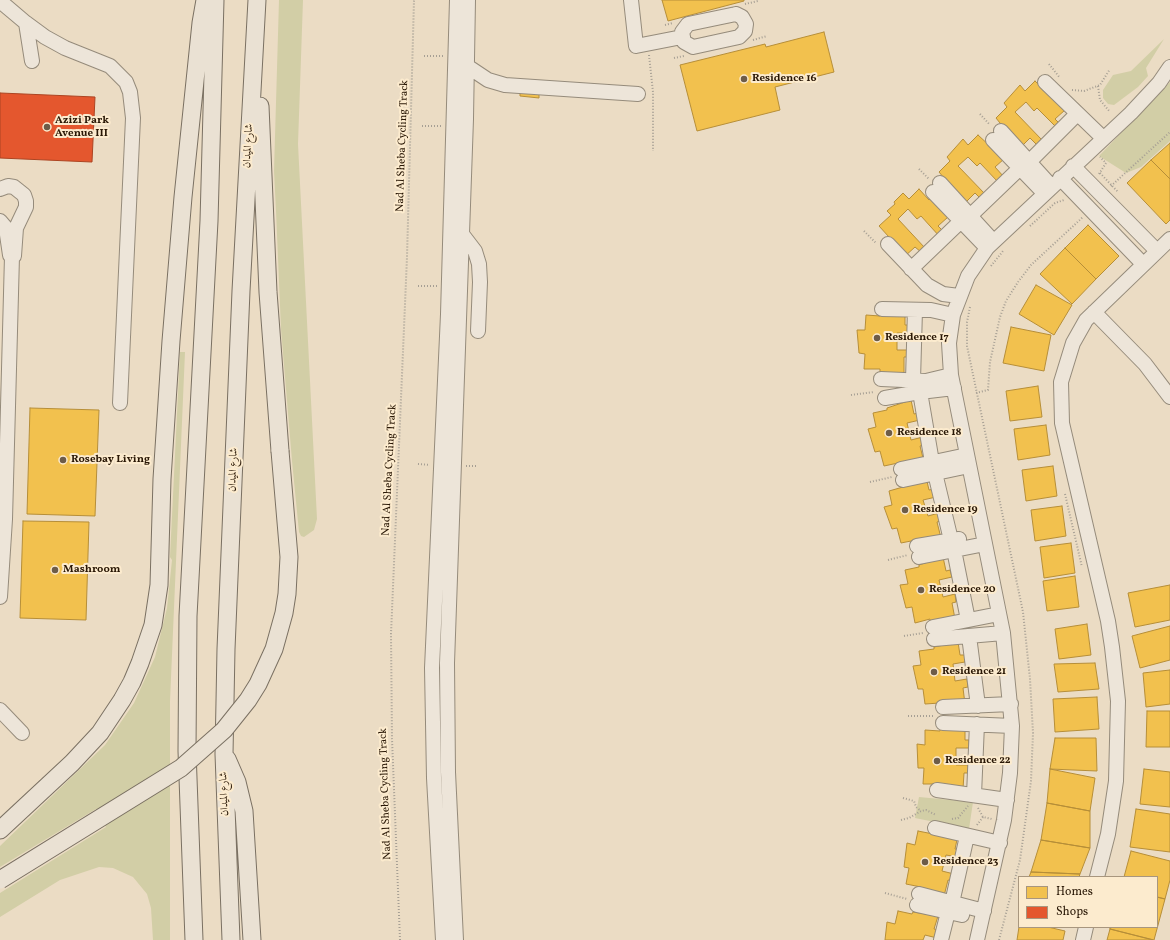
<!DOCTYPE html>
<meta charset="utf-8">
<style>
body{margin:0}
#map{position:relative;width:1170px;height:940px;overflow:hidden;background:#ebdcc4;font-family:Vollkorn,serif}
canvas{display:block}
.legend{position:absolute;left:1018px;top:876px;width:140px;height:52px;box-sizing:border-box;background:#fcebce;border:1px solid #a8967e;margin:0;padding:5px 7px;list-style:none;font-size:12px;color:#291705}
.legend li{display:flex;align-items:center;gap:8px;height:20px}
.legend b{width:20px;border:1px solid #a8967e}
</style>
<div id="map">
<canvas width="1170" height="940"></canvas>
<ul class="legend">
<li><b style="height:11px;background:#f2c14e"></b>Homes</li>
<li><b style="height:11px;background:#e4572e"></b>Shops</li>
</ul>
</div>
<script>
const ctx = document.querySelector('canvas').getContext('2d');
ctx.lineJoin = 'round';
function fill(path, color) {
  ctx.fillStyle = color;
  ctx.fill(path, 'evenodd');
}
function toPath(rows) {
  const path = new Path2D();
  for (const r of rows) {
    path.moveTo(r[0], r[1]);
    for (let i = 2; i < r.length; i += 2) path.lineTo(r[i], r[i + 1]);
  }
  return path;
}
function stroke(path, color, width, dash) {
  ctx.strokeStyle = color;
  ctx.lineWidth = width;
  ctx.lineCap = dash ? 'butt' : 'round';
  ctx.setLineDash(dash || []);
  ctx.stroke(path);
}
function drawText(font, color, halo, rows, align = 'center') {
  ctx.font = font + ' Vollkorn,Amiri,serif';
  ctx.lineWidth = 4;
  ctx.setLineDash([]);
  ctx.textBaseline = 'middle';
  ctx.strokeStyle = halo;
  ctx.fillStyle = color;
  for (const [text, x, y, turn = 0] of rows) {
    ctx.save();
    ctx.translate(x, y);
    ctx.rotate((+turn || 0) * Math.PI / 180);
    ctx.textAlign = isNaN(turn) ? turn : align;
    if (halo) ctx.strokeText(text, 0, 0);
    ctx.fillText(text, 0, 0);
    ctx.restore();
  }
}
fill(toPath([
 [279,0,303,0,298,144,317,519,314,530,304,537,301,536,299,532,292,461,281,329,276,211,274,171],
 [1164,39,1146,68,1148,76,1138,87,1114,105,1108,104,1103,98,1103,90,1113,75,1131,71],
 [1170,82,1170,141,1141,167,1126,173,1099,156],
 [180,352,185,352,170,701,170,940,153,940,151,908,147,894,133,877,113,868,99,867,60,880,0,917,0,893,106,827,96,809,0,867,0,846,105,745,134,703,155,657,167,608,172,560,170,557],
 [919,797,973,802,969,829,915,818]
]), '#d2cea6');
const homes = toPath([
 [662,0,744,0,744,1,668,21,662,0],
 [824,32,834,72,775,87,780,110,697,131,680,65,765,44,766,47,824,32],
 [1035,81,1065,110,1055,119,1060,124,1056,127,1037,108,1034,111,1026,102,1015,112,1042,140,1037,145,1030,138,1020,148,996,118,1007,107,1004,103,1020,85,1025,91,1035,81],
 [520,89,539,90,539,98,520,96,520,89],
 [978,135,1004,159,995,167,1004,177,998,182,980,163,977,166,968,157,958,166,985,194,980,198,975,193,965,203,939,172,950,161,947,157,963,139,968,145,978,135],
 [1170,143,1170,179,1151,160,1170,143],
 [1151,160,1170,179,1170,220,1166,224,1127,183,1151,160],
 [919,189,929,200,931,198,948,217,938,226,944,232,940,237,921,216,917,219,908,209,898,219,925,248,921,252,915,247,904,257,887,239,889,237,879,226,891,215,887,211,895,204,894,202,903,193,909,199,919,189],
 [1088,225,1119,256,1096,279,1065,248,1088,225],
 [1065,248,1096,279,1072,304,1040,274,1065,248],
 [1036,285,1072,305,1054,335,1019,314,1036,285],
 [905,311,905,325,910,325,910,333,897,333,897,350,909,350,909,357,904,357,904,374,880,372,880,369,864,369,865,354,859,353,857,330,865,330,866,315,880,316,880,313,905,311],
 [1011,327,1051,335,1044,371,1003,363,1011,327],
 [1038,386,1042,417,1010,421,1006,391,1038,386],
 [911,400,914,414,918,413,920,420,907,423,911,440,923,437,925,445,920,446,924,462,898,463,884,466,880,451,875,452,868,429,876,427,873,413,887,410,887,408,911,400],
 [30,408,99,410,95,516,27,514,30,408],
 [1046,425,1050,455,1018,460,1014,429,1046,425],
 [1053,466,1057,496,1026,501,1022,470,1053,466],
 [926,477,929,490,934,489,936,497,923,500,928,516,939,513,941,521,937,522,941,538,916,540,901,543,897,528,892,529,884,507,892,505,889,491,903,487,902,485,926,477],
 [1062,506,1066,536,1035,541,1031,510,1062,506],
 [23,521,89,522,86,620,20,618,23,521],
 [1071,543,1075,573,1044,578,1040,547,1071,543],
 [943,557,946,571,950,570,952,577,939,580,943,597,955,594,956,602,952,603,955,619,930,622,930,619,915,623,912,607,906,608,900,585,908,584,905,570,919,567,919,565,943,557],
 [1075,576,1079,607,1047,611,1043,581,1075,576],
 [1170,585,1170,620,1135,627,1128,593,1170,585],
 [1087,624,1091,655,1059,659,1055,629,1087,624],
 [1170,626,1170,660,1140,668,1132,636,1170,626],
 [958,642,960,655,965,655,965,662,953,664,955,681,967,679,968,687,963,688,965,704,940,703,925,704,923,689,918,689,913,666,921,665,919,651,934,649,934,647,958,642],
 [1095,663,1099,689,1058,692,1054,664,1095,663],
 [1170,670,1170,704,1146,707,1143,673,1170,670],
 [1097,697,1099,729,1055,732,1053,699,1097,697],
 [1147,711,1170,711,1170,747,1146,747,1147,711],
 [965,726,965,740,969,740,969,748,956,748,956,765,968,765,968,773,964,773,963,789,939,784,923,784,924,768,918,768,917,744,925,745,925,730,940,731,940,728,965,726],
 [1055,738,1096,738,1097,771,1050,769,1055,738],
 [1050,769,1095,778,1090,811,1047,803,1050,769],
 [1144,769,1170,772,1170,807,1140,804,1144,769],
 [1047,803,1090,811,1090,848,1041,840,1047,803],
 [1136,809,1170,814,1170,852,1130,847,1136,809],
 [918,831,933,834,958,835,955,849,959,850,958,857,946,855,942,871,954,874,952,881,948,880,944,896,920,889,921,887,906,884,909,868,904,867,907,843,915,845,918,831],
 [1041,840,1090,848,1080,874,1031,872,1041,840],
 [1131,851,1170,861,1170,880,1165,899,1157,897,1157,877,1124,877,1131,851],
 [1031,872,1080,874,1079,877,1029,877,1031,872],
 [1157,897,1165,899,1154,940,1110,929,1110,927,1157,927,1157,897],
 [898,911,912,914,913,912,938,916,934,929,939,930,937,938,925,935,923,940,885,940,887,922,895,924,898,911],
 [1019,927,1048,927,1065,931,1063,940,1017,940,1019,927],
 [1110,929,1153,940,1107,940,1110,929]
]);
fill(homes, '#f2c14e');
stroke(homes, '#b68e38', 1);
const shops = toPath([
 [0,93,95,97,92,162,0,158,0,93]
]);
fill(shops, '#e4572e');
stroke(shops, '#ac4422', 1);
const minor = toPath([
 [631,0,636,46,682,37],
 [0,1,26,23,45,37,65,48,110,66,126,82,130,92,133,118,120,403],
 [736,14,742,17,746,24,745,31,739,37,693,47,684,42,682,32,688,24,736,14],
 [26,23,32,61],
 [467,66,488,80,505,85,638,94],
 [1045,82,1103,138],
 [1001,131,1051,186],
 [993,140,1044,193],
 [1029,162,1077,114],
 [1073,166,1157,251],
 [1060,178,1143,264],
 [940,183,993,241],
 [0,189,8,186,14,187,24,195,26,201,26,207,16,228,14,256,10,255,6,228,0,221],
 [933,192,987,248],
 [970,216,1020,168],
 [462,234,475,251,479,264,480,282,478,331],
 [888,244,927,285,943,294,959,296],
 [911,269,961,221],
 [882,309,931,310,953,315],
 [1094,312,1145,364,1170,397],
 [881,379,926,381,951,375],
 [913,380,915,310],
 [920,392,932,462],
 [885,398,920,392,954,388],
 [901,469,967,455],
 [935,473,951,540],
 [903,480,969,466],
 [917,546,959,539],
 [954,550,968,620],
 [919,557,985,544],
 [0,597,5,519,12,256],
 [933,627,999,614],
 [969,636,978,706],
 [934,639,1003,633],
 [943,707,1011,704],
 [0,710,22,733],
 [943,723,1012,726],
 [937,790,1007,800],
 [974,795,977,724],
 [935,828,1000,843],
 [1097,877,1108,834,1116,781,1118,701,1112,647,1108,621,1062,423,1061,382,1073,343,1086,320,1170,239],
 [919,894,984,911],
 [952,903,967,836],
 [917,905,962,915],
 [443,940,434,778,432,668,448,314,457,0],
 [456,940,448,772,447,663,466,119,468,0],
 [941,940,948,912],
 [977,940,1004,820,1010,773,1012,726,1003,633,951,375,949,343,953,315,968,276,987,248,1131,113,1159,83,1170,67],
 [1083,940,1086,927]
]);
const major = toPath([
 [260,106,268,292,280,451],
 [227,759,237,782,244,811,252,940],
 [0,830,72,763,100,733,122,700,132,682,140,663,153,625,159,585,162,479,171,341,183,197,201,23,205,0],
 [194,940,187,751,188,616,209,221,215,0],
 [231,940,224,754,226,649,241,291,257,0]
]);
stroke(minor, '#958b7b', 16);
stroke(major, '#7a7062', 19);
stroke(toPath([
 [745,4,758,1],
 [665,25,673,23],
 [753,40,767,36],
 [649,55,653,92,653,151],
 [424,56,444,56],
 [674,58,684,56],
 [1049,64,1060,78],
 [1098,86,1100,100,1110,112],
 [1072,90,1084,91,1100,85,1110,69],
 [980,114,990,125],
 [422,126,443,126],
 [919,169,929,179],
 [1100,173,1118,192],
 [1099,174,1106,163,1100,157],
 [1111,186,1170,132],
 [1030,226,1055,203,1064,200],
 [864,231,876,243],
 [991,266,1003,251],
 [418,286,437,286],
 [970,307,967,322,967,346,1023,612,1030,679,1033,733,1031,781,1020,860,999,940],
 [976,393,988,390,990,362,1000,317,1006,301,1018,282,1031,265,1083,217],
 [851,395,874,392],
 [418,464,430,465],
 [466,466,477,466],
 [870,482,892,477],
 [1065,494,1082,567],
 [888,560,908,555],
 [904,636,923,633],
 [908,716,934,716],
 [903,798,914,801,916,807,921,811],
 [978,808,983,817,992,819],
 [952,819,958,818,968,806],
 [901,820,909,818,921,811,926,810,936,815],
 [977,825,983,817],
 [885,893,907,899],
 [400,940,392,739,391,634,407,257,414,0]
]), '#a69f94', 2, [1, 2]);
stroke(minor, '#ede5d9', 14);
stroke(major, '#eae1d3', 17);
const majorBridge = toPath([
 [0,880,181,768,224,730,248,700,258,684,274,649,284,613,287,594,289,557,280,451]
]);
stroke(majorBridge, '#7a7062', 19, []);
stroke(majorBridge, '#eae1d3', 17);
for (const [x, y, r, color] of [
 [744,79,4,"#6d5c48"],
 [47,127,4,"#6d5c48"],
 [877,338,4,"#6d5c48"],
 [889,433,4,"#6d5c48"],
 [63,460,4,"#6d5c48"],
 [905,510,4,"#6d5c48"],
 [55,570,4,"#6d5c48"],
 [921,590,4,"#6d5c48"],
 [934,672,4,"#6d5c48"],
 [937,761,4,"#6d5c48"],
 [925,862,4,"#6d5c48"]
]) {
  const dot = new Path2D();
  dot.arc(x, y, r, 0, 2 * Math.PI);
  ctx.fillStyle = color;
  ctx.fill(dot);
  stroke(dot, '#fcebce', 1.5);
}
drawText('bold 11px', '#291705', '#fcebce', [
 ["Residence 16",752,79],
 ["Azizi Park",55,121],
 ["Avenue III",55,134],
 ["Residence 17",885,338],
 ["Residence 18",897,433],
 ["Rosebay Living",71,460],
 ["Residence 19",913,510],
 ["Mashroom",63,570],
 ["Residence 20",929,590],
 ["Residence 21",942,672],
 ["Residence 22",945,761],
 ["Residence 23",933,862]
], 'left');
drawText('11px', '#291705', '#fcebce', [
 ["شارع الميدان",249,146,-87],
 ["Nad Al Sheba Cycling Track",403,146,-88],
 ["شارع الميدان",234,470,-88],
 ["Nad Al Sheba Cycling Track",390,470,-87],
 ["شارع الميدان",225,794,-92],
 ["Nad Al Sheba Cycling Track",386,794,-92]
]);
</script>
